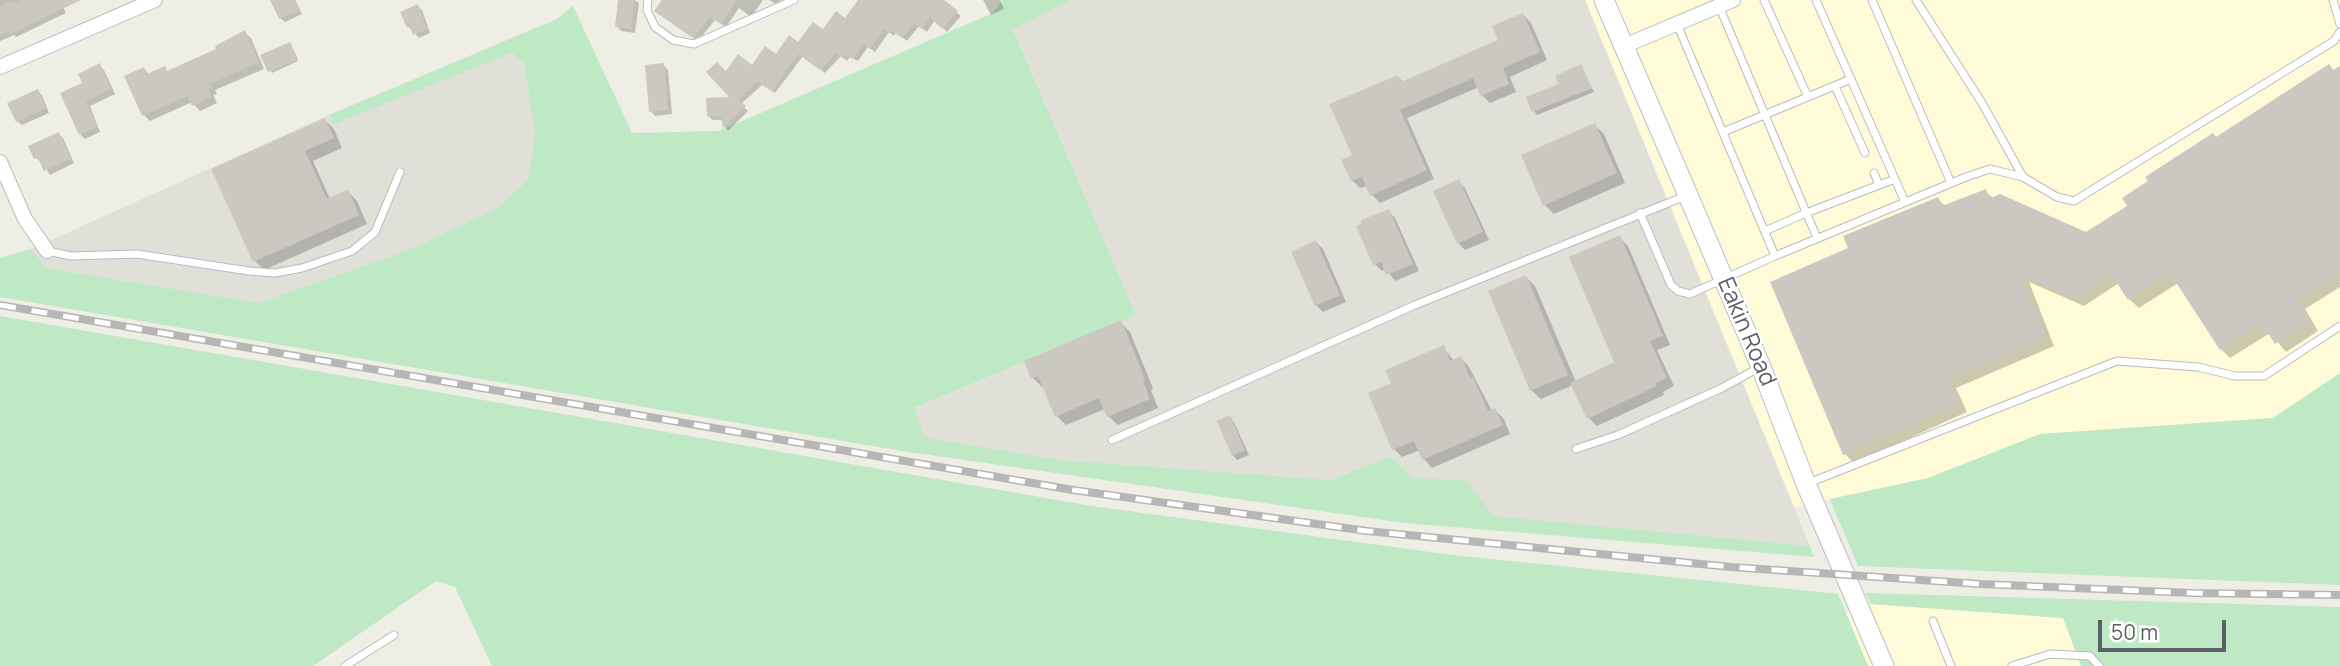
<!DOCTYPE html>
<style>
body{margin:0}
#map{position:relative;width:2340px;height:666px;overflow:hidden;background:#efeee4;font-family:Manrope,sans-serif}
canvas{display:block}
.scale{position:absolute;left:2098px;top:620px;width:128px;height:32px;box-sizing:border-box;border:4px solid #5c5f65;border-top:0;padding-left:9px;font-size:21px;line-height:24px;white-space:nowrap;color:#5c5f65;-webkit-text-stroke:5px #fff;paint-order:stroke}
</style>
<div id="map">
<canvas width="2340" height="666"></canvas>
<div class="scale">50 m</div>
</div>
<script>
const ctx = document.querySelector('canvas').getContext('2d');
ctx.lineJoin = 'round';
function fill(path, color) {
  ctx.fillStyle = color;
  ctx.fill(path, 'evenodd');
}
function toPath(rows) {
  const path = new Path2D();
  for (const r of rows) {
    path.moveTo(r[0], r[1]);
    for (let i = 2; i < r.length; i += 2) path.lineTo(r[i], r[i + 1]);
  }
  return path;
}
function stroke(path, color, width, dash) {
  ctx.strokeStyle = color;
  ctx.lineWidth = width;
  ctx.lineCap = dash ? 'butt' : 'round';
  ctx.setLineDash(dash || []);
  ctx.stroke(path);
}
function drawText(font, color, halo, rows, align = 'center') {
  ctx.font = font + ' Manrope,sans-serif';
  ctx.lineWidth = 5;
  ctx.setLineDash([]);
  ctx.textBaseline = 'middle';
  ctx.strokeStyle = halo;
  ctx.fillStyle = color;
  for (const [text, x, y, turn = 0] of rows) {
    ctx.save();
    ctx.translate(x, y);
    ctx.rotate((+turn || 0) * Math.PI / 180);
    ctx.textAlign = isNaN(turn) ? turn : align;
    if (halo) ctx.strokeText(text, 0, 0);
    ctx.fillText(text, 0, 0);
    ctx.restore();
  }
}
fill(toPath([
 [1585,0,2340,0,2340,373,2273,418,2040,434,1928,478,1794,507],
 [1871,604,2063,618,2081,666,1868,666,1846,613]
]), '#fffbd9');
fill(toPath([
 [1071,0,1585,0,1810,546,1493,516,1466,480,1412,478,1391,456,1331,480,1061,460,928,438,923,433,914,409,1136,315,1013,28],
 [512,53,524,64,535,133,529,179,496,209,408,250,259,303,47,268,31,249,329,115,334,123]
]), '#e0dfd8');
fill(toPath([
 [1002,0,1071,0,1013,29,1136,315,915,408,923,433,928,438,1061,460,1331,480,1391,456,1412,478,1466,480,1494,516,1810,546,1814,557,1404,523,902,451,0,297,0,258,31,249,47,268,259,303,408,250,496,209,529,179,535,133,524,64,512,53,334,124,329,115,557,19,573,6,632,133,719,131,993,13],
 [0,316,1092,506,1452,555,1838,594,1868,666,492,666,455,587,436,581,313,666,0,666],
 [2340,373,2340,585,1858,566,1830,499,1928,478,2040,434,2273,418],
 [1866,593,2340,607,2340,666,2081,666,2063,618,1871,604]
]), '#bfe8c5');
fill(toPath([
 [0,0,60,0,66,13,16,37,14,35,0,41],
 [272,0,295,0,302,14,285,22,280,18],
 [620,0,635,0,639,3,635,33,621,31,617,26],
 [683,0,763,0,751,17,739,8,726,27,715,20,698,41,673,24],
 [769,0,781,0,777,5],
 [860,0,941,0,961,16,947,32,935,20,927,32,919,26,907,41,896,32,894,36,889,32,875,52,868,47,858,61,850,57,847,61,841,56,825,73,803,56,775,93,762,85,741,104,748,111,728,131,725,127,723,120,713,120,708,116,733,99,726,74,752,67,846,20],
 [983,0,1000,0,1004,9,991,15],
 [418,6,422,10,430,33,419,38,409,27],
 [1523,15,1531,23,1547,60,1510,77,1516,92,1490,103,1482,95,1479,87,1407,118,1434,179,1380,203,1372,195,1368,186,1360,188,1352,180,1354,156,1398,77,1404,83,1500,41],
 [244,32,251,38,264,69,215,90,217,94,213,95,217,103,200,111,192,102,150,121,144,115,144,69,150,75,164,68,168,72,218,50],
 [291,45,298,61,272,73,263,56],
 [99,65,104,70,115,94,90,106,100,132,85,139,80,134,85,84],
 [663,65,668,70,672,114,655,116,651,111],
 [1581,67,1594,92,1537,115,1534,111],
 [2340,68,2340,287,2305,309,2318,331,2286,352,2270,333,2230,358,2221,349,2178,283,2139,308,2129,299,2119,283,2084,306,2029,282,2054,346,1956,388,1967,412,1854,463,1845,454,1850,249,1938,199,1946,207,1985,191,1994,199,2086,234,2129,206,2216,139],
 [37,91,42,95,49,113,22,125,17,121],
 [325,120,334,129,342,148,313,161,330,199,347,191,357,201,367,224,264,270,255,261,214,169],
 [1594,125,1604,134,1625,183,1554,214,1545,205],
 [58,134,63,138,74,163,50,175,42,163,36,158],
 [1458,181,1465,188,1489,240,1465,250,1458,243],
 [1388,211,1395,218,1419,271,1395,281,1386,269,1382,271,1375,264],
 [1619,237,1628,246,1670,345,1657,350,1674,386,1663,392,1664,395,1597,426,1588,417,1573,385,1541,399,1531,390,1526,277,1535,286,1576,382,1616,363],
 [1316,242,1323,249,1346,302,1323,312,1316,305],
 [1120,322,1130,332,1153,388,1151,390,1158,408,1118,425,1108,416,1105,409,1066,425,1057,416,1044,386,1042,387,1033,378],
 [1443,347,1454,361,1461,358,1469,367,1492,411,1495,410,1504,419,1510,434,1432,468,1424,459,1420,450,1402,457,1394,449,1393,384],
 [1230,417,1234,422,1249,455,1237,460,1233,455]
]), '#0003');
fill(toPath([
 [21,0,81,0,10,34,9,31,0,35,0,6,11,1,12,4],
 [270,0,294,0,299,10,279,19],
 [618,0,634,0,631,29,615,27],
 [662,0,737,0,721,24,710,17,693,38,654,11],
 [858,0,944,0,958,11,942,29,930,17,922,29,914,23,902,38,891,30,889,33,884,29,870,49,863,44,853,59,845,54,843,58,836,53,820,70,798,54,772,91,757,82,738,99,746,106,723,128,721,117,707,116,706,98,729,97,706,72,717,62,726,71,738,54,752,65,765,46,776,54,789,35,798,42,813,22,823,29,836,11,845,18],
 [418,4,427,29,413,35,410,27,407,28,400,12],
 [1523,13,1540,52,1503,68,1509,84,1480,96,1473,78,1400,110,1427,170,1370,196,1362,177,1351,181,1341,160,1352,155,1329,104,1398,75,1401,82,1498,40,1492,26],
 [245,30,259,62,210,84,212,87,208,89,212,97,192,106,187,96,142,116,124,76,144,67,147,74,165,66,167,71,216,49,215,46],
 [290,42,298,59,268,72,260,55],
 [100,63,111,89,86,101,97,127,79,135,60,93,82,83,78,74],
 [664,63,668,110,649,112,645,65],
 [1581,64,1592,88,1532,112,1526,97,1559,84,1555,76],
 [2329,64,2333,70,2340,66,2340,272,2297,300,2310,321,2275,344,2261,323,2220,350,2170,273,2128,300,2111,274,2073,298,2021,275,2046,336,1948,378,1959,402,1843,455,1770,282,1848,248,1843,236,1938,197,1942,206,1986,189,1989,199,2000,194,2086,232,2127,206,2122,198,2148,181,2145,177,2213,133,2216,137],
 [38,89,46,108,16,122,7,103],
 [325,118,334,138,305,151,327,199,348,189,359,215,253,262,211,169],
 [1595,123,1617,173,1543,206,1521,155],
 [59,132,71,159,44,171,38,158,34,159,28,146],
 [1459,179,1483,232,1457,244,1433,191],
 [1389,209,1413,264,1386,275,1381,262,1373,265,1356,226,1362,223,1361,220],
 [1620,235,1663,336,1650,341,1667,378,1655,383,1657,386,1587,419,1570,383,1614,362,1569,257],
 [1316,240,1340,295,1315,306,1291,252],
 [1526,275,1568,375,1530,391,1488,291],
 [1121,320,1145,379,1143,380,1150,399,1107,417,1099,398,1055,417,1038,376,1031,379,1024,361],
 [1444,345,1450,361,1461,356,1470,378,1473,377,1488,411,1495,408,1503,425,1422,460,1414,441,1392,450,1368,393,1391,383,1385,370],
 [1230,415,1245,450,1232,456,1217,421]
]), '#cac8c1');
const lane = toPath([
 [648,0,647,10,655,27,673,40,694,44,794,0],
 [1764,0,1808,97],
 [1816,0,1905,202],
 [1872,0,1951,183],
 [1916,0,1982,103,2023,177],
 [2333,0,2340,24],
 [1719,6,1817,238],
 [1677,24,1775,256],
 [1835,86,1865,153],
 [1723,132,1851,79],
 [1874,173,1879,185],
 [1640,213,1671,285,1678,291,1690,294,1775,256,1966,177,1990,169,2023,177,2057,197,2074,201,2334,41,2340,32],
 [1765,231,1806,213,1895,179],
 [47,251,71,256,137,254,249,271,275,273,302,268,352,251,375,232,400,172],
 [1112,440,1415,305,1688,195],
 [1576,449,1618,435,1722,388,1760,367],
 [1806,484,2117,361,2198,367,2235,376,2264,376,2340,326],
 [1933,621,1951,666],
 [345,666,394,635],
 [2012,666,2050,654,2090,656,2099,666]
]);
const street = toPath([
 [1624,46,1733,0],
 [0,67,155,0],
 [0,162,25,219,47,251]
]);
const secondary = toPath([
 [1604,0,1688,195,1761,367,1806,484,1884,666]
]);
stroke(lane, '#b9bbc0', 9);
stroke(street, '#b9bbc0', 16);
stroke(secondary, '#bcbec6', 21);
stroke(lane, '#fff', 7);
stroke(street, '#fff', 14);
stroke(secondary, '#fff', 19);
const rail = toPath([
 [0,305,1073,490,1367,531,1731,567,1980,584,2193,593,2340,595]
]);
stroke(rail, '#b5b6b6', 8);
stroke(rail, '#fff', 5, [16]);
drawText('23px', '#5c5f65', '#fff', [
 ["Eakin Road",1746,332,67]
]);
</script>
